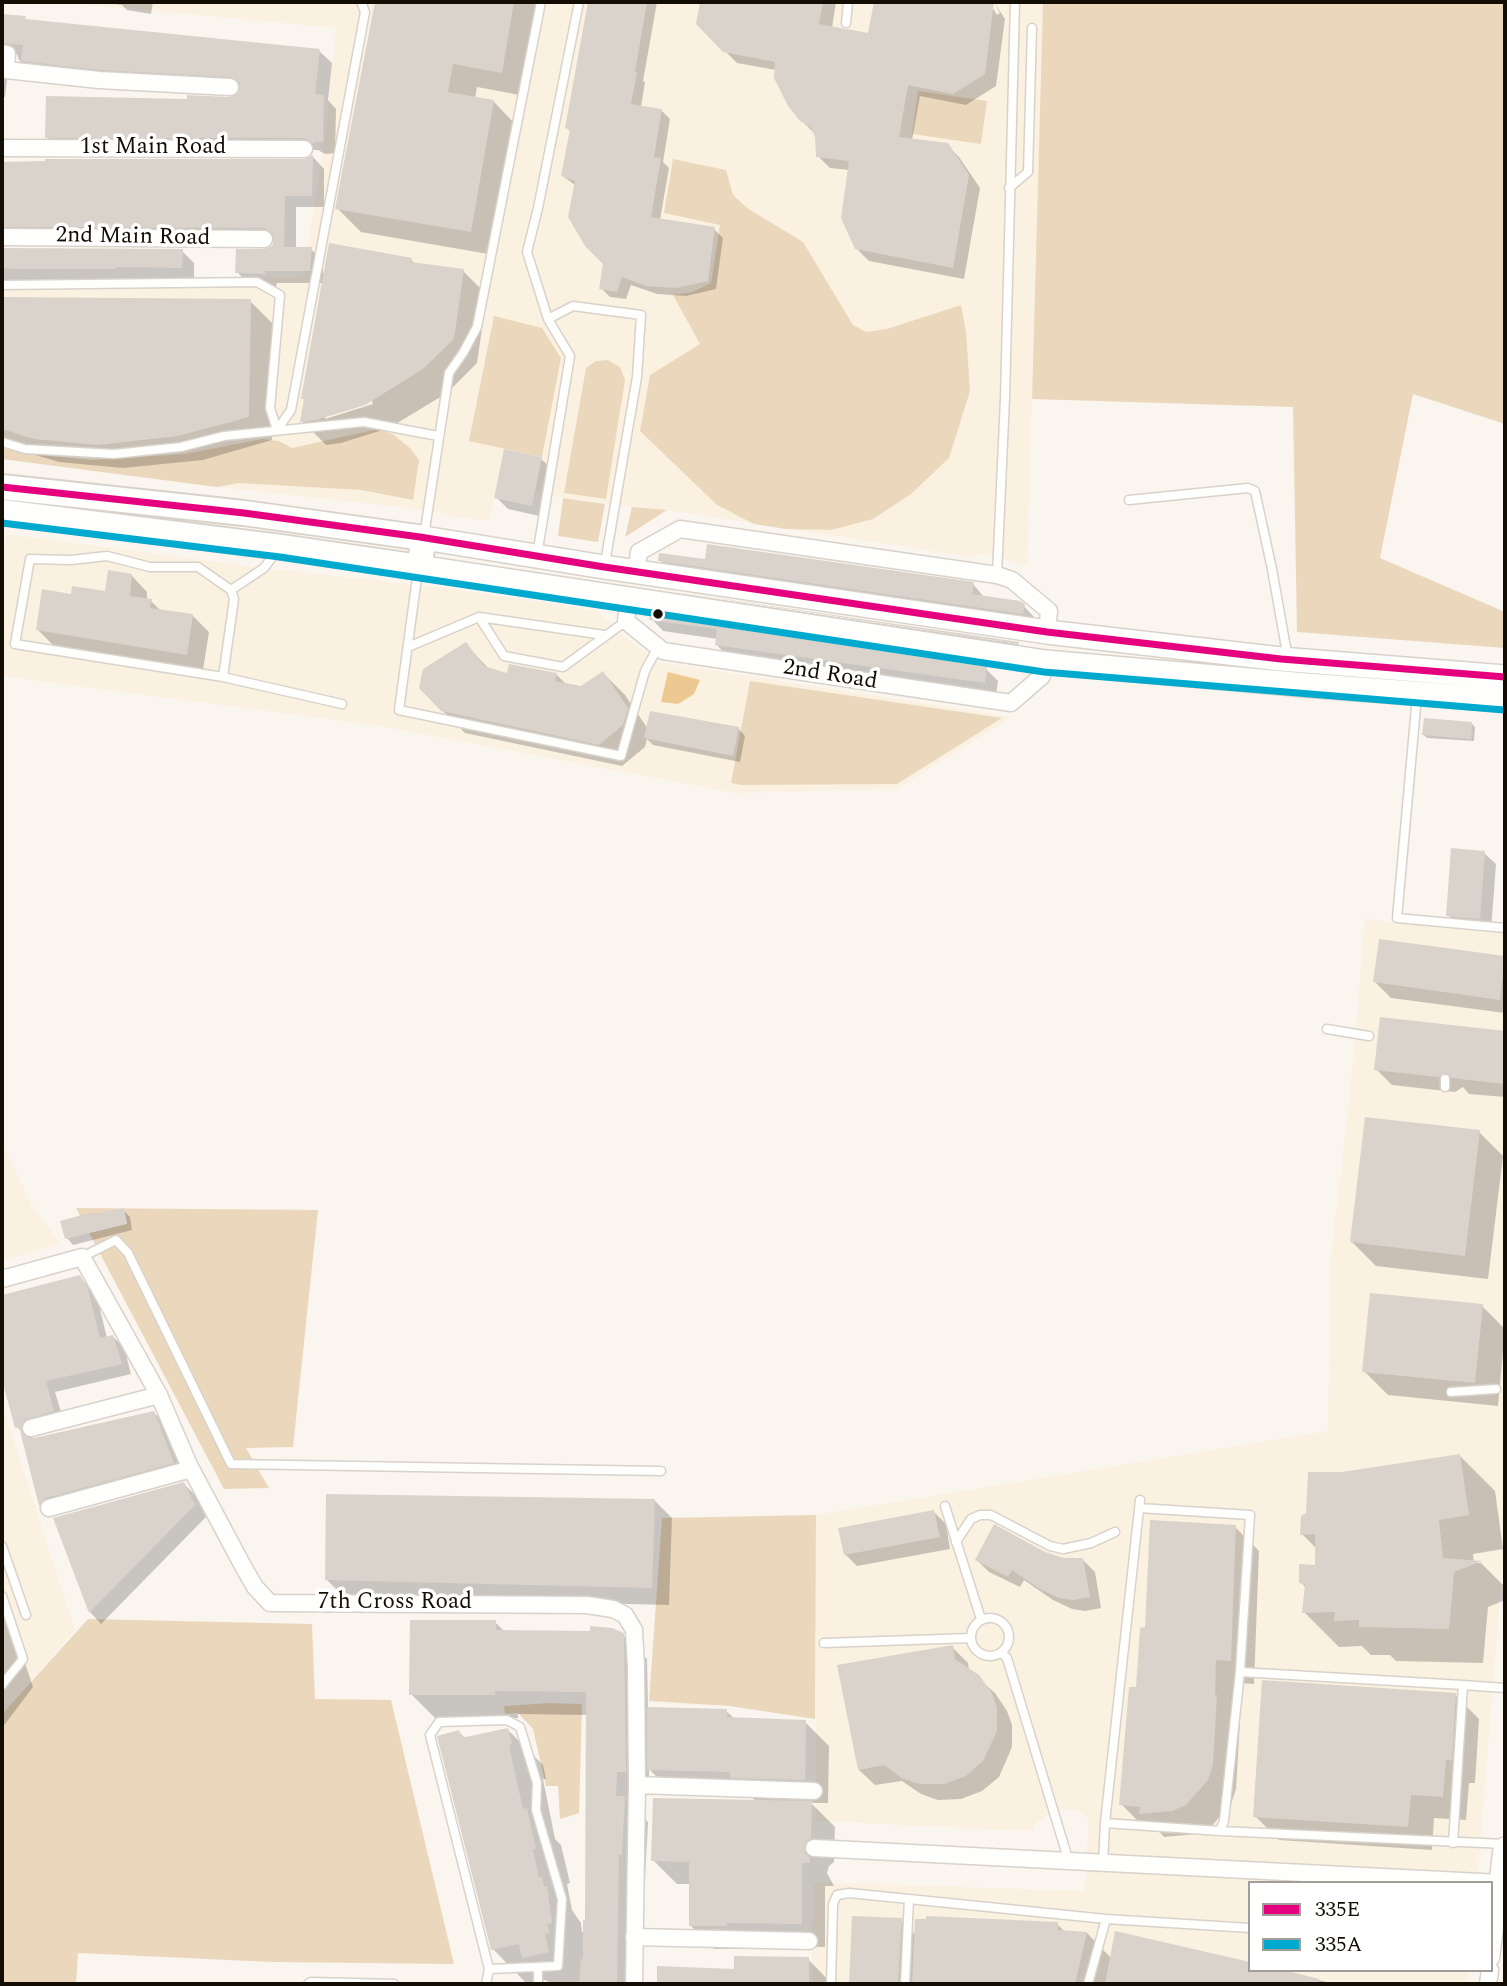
<!DOCTYPE html>
<style>
body{margin:0}
#map{position:relative;width:1507px;height:1986px;overflow:hidden;background:#faf5ef;font-family:Spectral,serif}
canvas{display:block}
.frame{position:absolute;inset:0;border:4px solid #130d03;pointer-events:none}
.legend{position:absolute;left:1248px;top:1881px;width:245px;height:91px;box-sizing:border-box;background:#fff;border:2px solid #a19e9a;margin:0;padding:9px 12px;list-style:none;font-size:21px;color:#130d03}
.legend li{display:flex;align-items:center;gap:14px;height:35px}
.legend b{width:35px;border:2px solid #a19e9a}
</style>
<div id="map">
<canvas width="1507" height="1986"></canvas>
<div class="frame"></div>
<ul class="legend">
<li><b style="height:9px;background:#e5007d"></b>335E</li>
<li><b style="height:9px;background:#00a9ce"></b>335A</li>
</ul>
</div>
<script>
const ctx = document.querySelector('canvas').getContext('2d');
ctx.lineJoin = 'round';
function fill(path, color) {
  ctx.fillStyle = color;
  ctx.fill(path, 'evenodd');
}
function toPath(rows) {
  const path = new Path2D();
  for (const r of rows) {
    if (r.length === 3) {
      path.moveTo(r[0] + r[2], r[1]);
      path.arc(r[0], r[1], r[2], 0, 2 * Math.PI);
      continue;
    }
    path.moveTo(r[0], r[1]);
    for (let i = 2; i < r.length; i += 2) path.lineTo(r[i], r[i + 1]);
  }
  return path;
}
function stroke(path, color, width, dash) {
  ctx.strokeStyle = color;
  ctx.lineWidth = width;
  ctx.lineCap = dash ? 'butt' : 'round';
  ctx.setLineDash(dash || []);
  ctx.stroke(path);
}
function drawText(font, color, halo, rows, align = 'center') {
  ctx.font = font + ' Spectral,serif';
  ctx.lineWidth = 7;
  ctx.setLineDash([]);
  ctx.textBaseline = 'middle';
  ctx.strokeStyle = halo;
  ctx.fillStyle = color;
  for (const [text, x, y, turn = 0] of rows) {
    ctx.save();
    ctx.translate(x, y);
    ctx.rotate((+turn || 0) * Math.PI / 180);
    ctx.textAlign = isNaN(turn) ? turn : align;
    if (halo) ctx.strokeText(text, 0, 0);
    ctx.fillText(text, 0, 0);
    ctx.restore();
  }
}
fill(toPath([
 [59,2,1043,2,1027,566,998,557,976,554,970,557,667,510,616,505,535,493,542,457,505,449,489,521,453,517,428,510,217,487,2,459,2,279,303,277,323,153,336,28],
 [6,534,264,568,445,588,598,611,615,629,658,662,1012,717,897,789,736,793,380,726,2,676,2,569],
 [1365,919,1505,934,1505,1536,1477,1883,1250,1883,1250,1970,1469,1970,1467,1984,812,1984,813,1882,1084,1891,1089,1820,1079,1811,1065,1809,1054,1812,1036,1823,1033,1831,816,1821,816,1515,1328,1431,1331,1256,1351,1084],
 [2,1143,31,1204,61,1244,2,1261],
 [2,1404,75,1630,2,1714]
]), '#fbf1e1');
fill(toPath([
 [1043,2,1505,2,1505,424,1413,394,1380,558,1505,612,1505,648,1297,632,1293,407,1032,399],
 [918,91,987,101,981,144,912,134],
 [673,159,726,170,733,195,747,208,803,242,853,325,866,332,887,329,961,305,966,332,970,391,949,458,911,494,873,519,831,530,786,529,754,524,717,505,640,431,650,375,700,344,673,295,692,292,711,283,720,225,664,213],
 [494,316,542,328,561,358,542,457,469,441],
 [608,360,620,367,625,380,606,499,564,493,586,368,596,361],
 [378,429,394,435,411,449,419,460,413,500,361,490,239,483,217,487,2,459,2,448,21,453,92,460,185,454,262,439,279,441,292,448],
 [563,498,605,504,598,542,558,536],
 [632,507,667,510,625,537],
 [750,681,1002,718,897,784,741,785,731,783],
 [76,1208,318,1210,293,1447,246,1448,269,1488,224,1489],
 [816,1515,815,1719,729,1706,649,1701,662,1518],
 [88,1619,312,1624,315,1699,391,1700,454,1964,271,1962,78,1953,76,1984,2,1984,2,1714],
 [548,1703,582,1704,579,1813,560,1819,558,1786,546,1786,533,1729,518,1713,505,1714,504,1706]
]), '#ebd8bc');
fill(toPath([
 [668,672,700,680,694,694,678,704,661,702]
]), '#ecc991');
fill(toPath([
 [101,2,153,2,151,14,127,10,122,5],
 [377,2,541,2,525,96,477,87,475,99,494,102,517,126,494,255,361,232,337,208],
 [590,2,657,2,643,81,645,82,641,107,661,110,670,119,663,162,669,168,660,220,714,229,723,238,716,289,686,296,657,294,631,285,626,299,610,297,601,288,605,264,576,186,563,176,571,132,567,128],
 [702,2,836,2,832,28,869,35,876,2,989,2,997,15,1000,13,994,2,1005,19,996,86,966,105,920,96,912,140,947,145,959,157,980,188,964,279,869,261,856,248,849,170,830,168,818,156,817,136,800,119,776,70,737,63,698,24],
 [2,17,319,51,332,63,328,100,336,109,335,153,325,154,318,150,59,149,47,137,189,100,230,99,240,94,241,88,113,81,31,72,19,60,17,54,10,55,5,97,2,97],
 [313,157,324,169,324,207,296,207,296,248,311,249,323,261,323,273,411,260,416,264,463,271,487,295,477,363,447,393,389,428,341,443,326,445,302,421,306,401,303,398,323,283,277,283,276,286,249,284,237,272,274,246,276,241,8,240,3,249,182,251,194,263,194,280,127,278,127,281,59,282,2,280,2,163,304,161],
 [372,401,373,404,325,419,325,416],
 [2,298,250,301,274,325,272,440,203,460,123,468,59,462,2,445],
 [541,459,553,470,544,517,508,509,496,497],
 [660,560,973,584,984,597,1020,602,1035,618,1034,625,671,572],
 [131,575,147,592,147,600,151,601,162,612,193,616,209,632,203,670,54,646,38,630,72,596,106,593],
 [667,592,1018,644,1029,654,676,601],
 [651,618,986,669,998,681,996,694,728,657,717,645,718,639,663,631],
 [465,644,490,670,508,675,556,674,568,686,581,688,603,673,625,695,648,729,738,728,745,736,740,762,653,745,647,739,645,747,622,766,465,733,442,710],
 [1471,723,1475,727,1474,741,1427,738,1424,735],
 [1484,853,1496,864,1491,930,1460,927,1448,915],
 [1381,941,1505,958,1505,1013,1391,998,1375,982],
 [1382,1019,1505,1033,1505,1097,1469,1094,1463,1087,1455,1092,1392,1085,1376,1069],
 [1479,1132,1503,1156,1488,1279,1376,1266,1352,1242],
 [123,1210,130,1217,132,1230,73,1245,67,1238],
 [80,1277,90,1288,98,1301,107,1338,113,1337,124,1347,131,1374,55,1392,64,1422,35,1430,32,1440,154,1413,165,1423,184,1473,50,1515,40,1505,22,1431,17,1427,2,1375,2,1297],
 [1482,1306,1505,1329,1498,1406,1388,1395,1364,1371],
 [1460,1456,1495,1491,1503,1549,1473,1554,1474,1563,1481,1563,1505,1587,1505,1600,1488,1607,1483,1663,1396,1661,1390,1655,1371,1655,1362,1646,1339,1647,1304,1612,1307,1588,1300,1582,1316,1567,1317,1549,1302,1534,1342,1474],
 [184,1484,196,1496,206,1517,101,1624,90,1612,55,1519],
 [654,1500,672,1518,669,1605,344,1597,326,1579],
 [934,1512,946,1524,950,1549,857,1566,845,1554],
 [1235,1527,1259,1551,1254,1684,1239,1683,1238,1718,1240,1721,1236,1789,1231,1804,1210,1828,1197,1834,1164,1837,1157,1829,1145,1828,1121,1804,1147,1629],
 [1044,1554,1064,1559,1083,1560,1095,1572,1101,1608,1085,1611,1072,1609,1053,1600,1024,1580,1020,1587,989,1572,977,1560],
 [2,1594,33,1687,2,1728],
 [495,1622,505,1632,623,1635,647,1659,648,1709,726,1711,735,1719,805,1722,829,1746,828,1803,811,1803,835,1827,834,1862,829,1866,827,1873,834,1886,825,1886,825,1947,750,1946,750,1949,714,1949,690,1925,691,1884,677,1884,653,1860,757,1802,750,1796,673,1793,649,1769,649,1795,640,1795,639,1813,648,1822,645,1878,641,1878,642,1984,550,1984,546,1980,527,1984,493,1949,459,1732,466,1739,508,1730,543,1765,546,1779,543,1779,555,1839,561,1845,570,1883,567,1884,572,1910,581,1923,582,1932,585,1932,587,1922,588,1715,518,1714,518,1718,435,1718,411,1694],
 [952,1647,968,1663,969,1670,995,1693,1007,1711,1012,1725,1012,1747,999,1777,982,1791,961,1799,938,1800,921,1794,902,1781,875,1785,859,1770],
 [1455,1695,1479,1719,1475,1783,1469,1783,1466,1820,1434,1818,1432,1850,1279,1840,1255,1816],
 [854,1918,901,1920,916,1935,1057,1924,1065,1932,1087,1933,1111,1958,1250,1970,1276,1970,1335,1984,851,1984],
 [808,1959,832,1984,659,1984,659,1968,736,1970]
]), '#0003');
fill(toPath([
 [375,2,514,2,502,73,453,64,448,92,494,100,471,232,335,209],
 [588,2,647,2,635,72,637,72,631,104,662,109,654,157,661,158,651,217,715,227,708,281,676,288,646,286,622,277,617,292,599,289,603,264,585,246,568,217,575,181,561,176,570,129,565,128],
 [700,2,823,2,819,24,868,33,874,2,994,2,985,74,953,94,908,85,899,137,948,143,969,175,953,268,855,249,841,218,849,161,816,157,815,137,811,128,799,120,788,106,774,78,775,62,723,52,696,24],
 [2,14,26,16,25,19,320,49,315,94,324,95,323,142,313,142,313,144,304,138,45,138,46,96,187,99,187,95,229,97,238,93,240,83,231,77,100,70,21,61,23,45,2,43],
 [313,155,312,196,285,196,284,247,312,247,310,271,265,271,265,274,235,273,236,249,264,249,273,245,273,234,264,228,2,227,2,162,45,161,45,159,304,159],
 [329,243,412,258,411,262,464,269,454,339,423,369,365,405,316,420,300,422,304,399,301,399],
 [2,248,183,249,182,268,116,267,115,269,15,269,2,268],
 [2,297,251,299,249,417,178,436,98,445,34,439,2,429],
 [504,449,542,457,532,506,494,498],
 [707,544,974,582,972,594,1020,601,1025,604,1023,614,658,561,659,553,705,559],
 [108,570,132,574,130,596,152,599,150,608,193,614,187,655,36,630,42,589,71,594,72,586,105,591],
 [662,590,1019,642,1019,644],
 [650,616,987,667,985,683,715,645,717,629,649,620],
 [466,642,484,666,507,673,509,664,557,673,555,681,581,686,603,671,628,708,623,725,599,745,441,711,419,688,423,669],
 [650,711,739,727,733,756,644,738],
 [1424,718,1472,722,1471,739,1422,735],
 [1451,848,1485,851,1480,919,1446,916],
 [1379,939,1505,956,1500,1000,1373,982],
 [1380,1017,1505,1031,1505,1084,1451,1078,1446,1073,1439,1077,1374,1070],
 [1365,1117,1480,1130,1465,1256,1350,1242],
 [124,1208,127,1224,65,1239,60,1221,93,1212,94,1214],
 [80,1275,88,1289,100,1338,113,1335,122,1364,46,1381,54,1411,24,1420,21,1431,28,1438,34,1438,154,1411,174,1463,46,1498,39,1506,19,1427,15,1428,2,1380,2,1295],
 [1370,1293,1483,1304,1475,1383,1362,1372],
 [1460,1454,1469,1515,1439,1520,1443,1558,1482,1561,1454,1572,1449,1629,1359,1627,1359,1620,1334,1621,1335,1612,1302,1613,1305,1584,1299,1583,1299,1564,1315,1565,1315,1534,1300,1535,1301,1516,1306,1513,1308,1472,1342,1472],
 [184,1482,195,1505,89,1613,53,1518],
 [326,1494,655,1499,652,1588,325,1580],
 [934,1510,940,1537,844,1555,838,1528],
 [1150,1520,1236,1525,1231,1661,1216,1660,1215,1695,1217,1695,1213,1764,1208,1780,1186,1805,1172,1811,1139,1814,1140,1807,1119,1805,1129,1687,1136,1687,1140,1628,1145,1627],
 [994,1524,1045,1552,1064,1558,1083,1558,1090,1597,1073,1600,1059,1598,1040,1589,1012,1570,1008,1577,975,1560],
 [410,1620,496,1620,496,1630,590,1631,590,1626,612,1628,624,1633,626,1770,626,1772,617,1772,616,1796,625,1796,622,1855,619,1855,617,1984,579,1984,581,1959,583,1959,583,1920,585,1920,586,1692,495,1691,495,1695,409,1695],
 [953,1645,955,1659,979,1675,992,1693,997,1708,997,1731,983,1761,966,1776,944,1784,921,1784,903,1779,884,1765,858,1770,837,1665],
 [1262,1680,1456,1693,1452,1760,1446,1760,1443,1797,1411,1795,1408,1827,1253,1817],
 [647,1707,727,1709,727,1717,806,1720,805,1780,730,1778,730,1772,647,1770],
 [508,1728,512,1744,509,1745,520,1796,523,1809,527,1808,536,1849,533,1849,539,1878,542,1877,544,1887,547,1886,552,1923,547,1924,550,1933,545,1934,549,1952,522,1958,519,1944,491,1950,437,1736,459,1730,461,1736,466,1737],
 [653,1798,812,1801,811,1838,806,1842,804,1848,805,1853,810,1858,810,1863,802,1863,802,1924,727,1923,727,1926,689,1926,689,1862,651,1861],
 [852,1916,902,1918,898,1984,849,1984],
 [926,1916,1058,1922,1058,1930,1087,1932,1075,1984,912,1984,915,1919,926,1919],
 [1115,1931,1250,1962,1250,1970,1284,1970,1319,1979,1319,1984,1105,1984],
 [734,1956,809,1957,809,1984,657,1984,657,1966,734,1969]
]), '#dad3cb');
const lane = toPath([
 [846,23,848,2],
 [1009,188,1028,172,1032,28],
 [2,285,257,282,280,295,270,408,277,430],
 [548,319,573,306,641,315,637,377,605,563],
 [277,430,291,410,365,12,361,2],
 [2,442,25,449,114,454,181,447,224,436,364,422,438,436],
 [1129,500,1248,488,1255,491,1272,569,1288,659],
 [424,536,449,373,463,353,477,327,541,2],
 [537,555,570,356,548,319,527,252,538,208,579,2],
 [418,570,399,710,621,756,645,671,658,647],
 [997,575,1005,398,1015,2],
 [231,590,234,599,223,677,15,644,30,559,71,560,107,556,150,567,198,567,231,590,264,568,276,552],
 [479,617,504,656,563,667,626,621],
 [408,647,479,617,604,635],
 [223,677,342,704],
 [1417,696,1397,918,1505,928],
 [1327,1029,1369,1036],
 [1445,1087,1445,1079],
 [82,1257,116,1240,128,1253,231,1464,661,1471],
 [1451,1392,1496,1389],
 [1140,1500,1105,1823,1220,1831,1505,1844],
 [945,1506,981,1619],
 [1139,1508,1250,1515,1240,1672,1224,1821,1220,1831],
 [956,1542,971,1519,980,1515,991,1515,1050,1546,1063,1549,1091,1543,1115,1532],
 [2,1546,26,1615],
 [2,1596,23,1659,2,1685],
 [990,1637,19],
 [824,1643,971,1638],
 [1001,1653,1007,1658,1069,1862],
 [1240,1672,1463,1685,1453,1843],
 [1463,1685,1505,1688],
 [1103,1863,1105,1823],
 [538,1968,538,1984],
 [308,1984,311,1982,394,1984],
 [486,1984,489,1969,430,1735,439,1722,507,1720,520,1727,537,1783,536,1810,562,1899,558,1966,489,1969],
 [831,1984,833,1904,837,1895,849,1893,909,1899],
 [905,1984,909,1899,1106,1919,1250,1928],
 [1088,1984,1106,1919]
]);
const street = toPath([
 [2,53,7,54,6,70,99,80,230,87],
 [2,148,304,149],
 [2,237,264,239],
 [636,572,639,552,680,529,997,575,1012,580,1049,611,1047,632],
 [629,598,626,621,663,651,1011,703,1042,676,1046,662],
 [2,1279,82,1257,159,1395,189,1465,244,1568,255,1587,270,1603,587,1605,613,1609,625,1615,634,1630,636,1667,637,1785,634,1984],
 [31,1428,159,1395],
 [49,1508,191,1469],
 [637,1785,814,1791],
 [814,1848,1501,1883,1491,1958],
 [634,1937,809,1941],
 [1488,1984,1490,1970]
]);
const secondary = toPath([
 [424,538,604,567,1047,632,1281,659,1505,677],
 [419,567,1046,662,1305,685,1505,700],
 [1505,1849,1501,1883,1505,1883]
]);
const primary = toPath([
 [2,487,244,513,424,538,419,567,281,547,2,512]
]);
stroke(lane, '#d8d2ca', 11);
stroke(street, '#d8d2ca', 19);
stroke(secondary, '#d8d2ca', 26);
stroke(primary, '#d8d2ca', 28);
stroke(lane, '#fefefd', 8);
stroke(street, '#fefefd', 16);
stroke(secondary, '#fefefd', 23);
stroke(primary, '#fefefd', 24);
stroke(toPath([
 [2,487,244,513,420,537,604,567,1047,632,1281,659,1505,677]
]), '#e5007d', 7);
stroke(toPath([
 [2,523,280,557,1044,672,1504,710]
]), '#00a9ce', 7);
for (const [x, y, r, color] of [
 [658,614,6,"#130d03"]
]) {
  const dot = new Path2D();
  dot.arc(x, y, r, 0, 2 * Math.PI);
  ctx.fillStyle = color;
  ctx.fill(dot);
  stroke(dot, '#fff', 2.5);
}
drawText('23px', '#130d03', '#fff', [
 ["1st Main Road",153,148],
 ["2nd Main Road",133,238,1],
 ["2nd Road",830,676,9],
 ["7th Cross Road",395,1603]
]);
</script>
